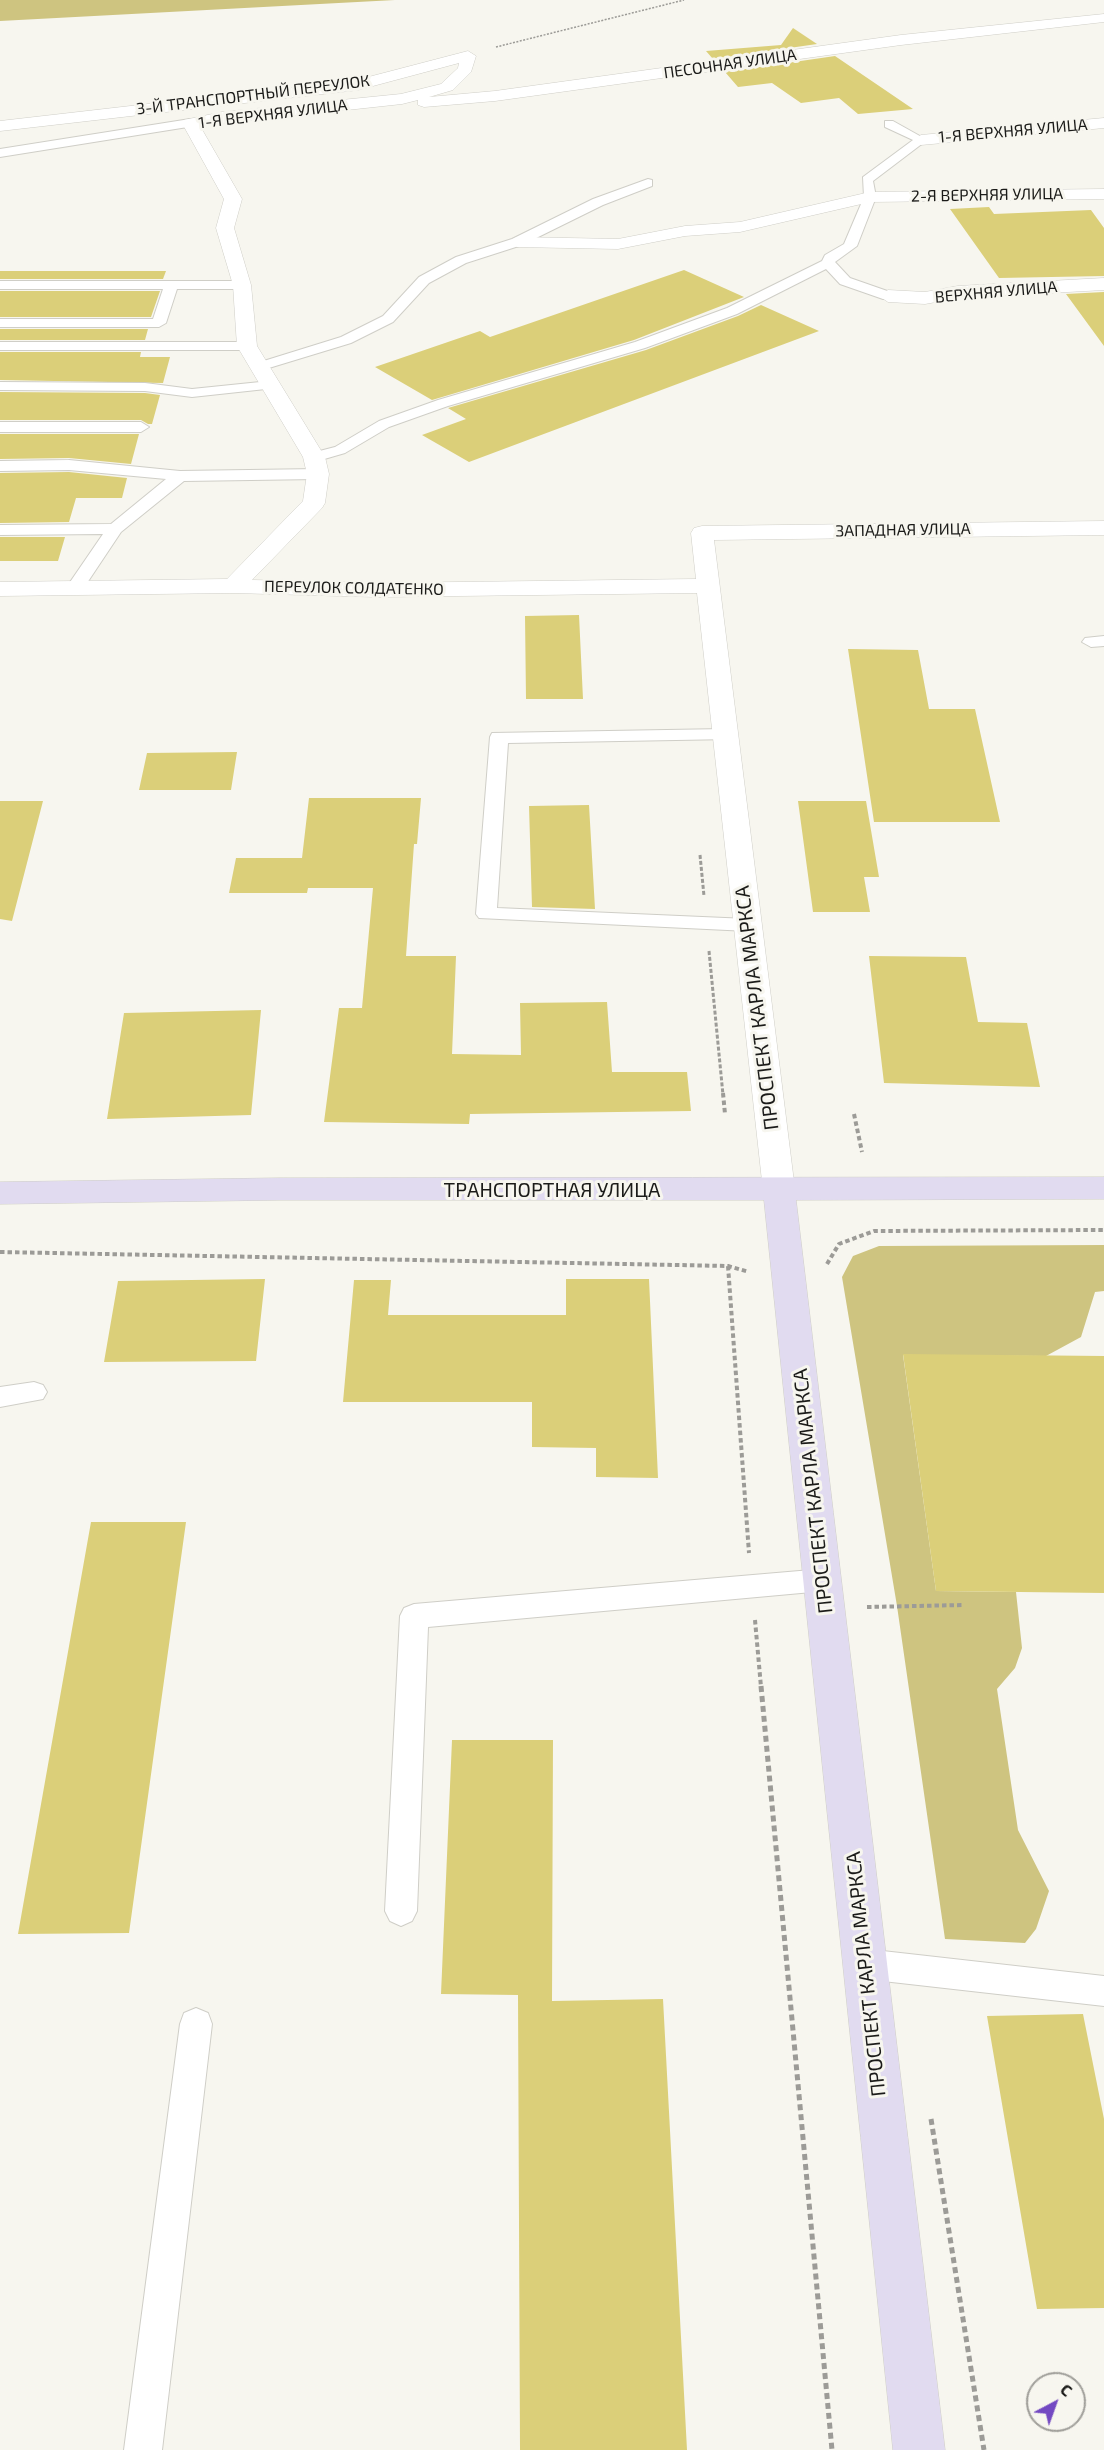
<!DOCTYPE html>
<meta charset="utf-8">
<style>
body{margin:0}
#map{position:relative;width:1104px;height:2450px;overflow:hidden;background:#f7f6ef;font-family:"Exo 2",sans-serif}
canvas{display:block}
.north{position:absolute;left:1026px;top:2372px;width:60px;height:60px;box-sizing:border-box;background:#f7f6ef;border:2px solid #9f9e99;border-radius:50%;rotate:41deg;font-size:16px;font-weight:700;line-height:24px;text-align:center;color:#1b1b19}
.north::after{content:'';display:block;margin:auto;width:21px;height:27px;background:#7349c2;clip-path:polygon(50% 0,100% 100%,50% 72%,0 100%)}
</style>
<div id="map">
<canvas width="1104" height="2450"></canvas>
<div class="north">С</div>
</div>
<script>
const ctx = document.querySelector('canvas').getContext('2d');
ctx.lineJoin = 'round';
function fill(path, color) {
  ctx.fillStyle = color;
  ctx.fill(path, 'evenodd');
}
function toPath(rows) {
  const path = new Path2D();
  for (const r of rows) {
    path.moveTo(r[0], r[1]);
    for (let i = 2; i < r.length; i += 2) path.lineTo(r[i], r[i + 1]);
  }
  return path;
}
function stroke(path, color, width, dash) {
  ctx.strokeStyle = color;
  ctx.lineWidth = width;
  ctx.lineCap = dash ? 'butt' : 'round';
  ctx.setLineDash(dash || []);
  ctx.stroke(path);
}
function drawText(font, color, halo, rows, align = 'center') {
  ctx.font = font + ' "Exo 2",sans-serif';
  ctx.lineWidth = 6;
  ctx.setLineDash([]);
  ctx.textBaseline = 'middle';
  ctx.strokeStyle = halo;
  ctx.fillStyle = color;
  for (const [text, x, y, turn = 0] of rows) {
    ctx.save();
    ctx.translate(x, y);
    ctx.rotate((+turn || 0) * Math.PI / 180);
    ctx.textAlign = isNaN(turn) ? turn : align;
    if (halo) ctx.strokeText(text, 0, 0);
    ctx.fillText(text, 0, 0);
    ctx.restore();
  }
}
fill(toPath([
 [0,0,395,0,0,21],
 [1104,1245,1104,1291,1095,1292,1081,1337,1046,1356,903,1355,936,1591,1016,1592,1022,1648,1015,1668,997,1689,1018,1830,1049,1891,1036,1929,1025,1943,945,1939,897,1606,842,1277,853,1256,879,1246]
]), '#cec480');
fill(toPath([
 [793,28,817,44,713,59,706,51,781,45],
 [835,56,913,109,858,114,839,98,801,103,772,83,738,87,725,72],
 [989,207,994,214,1091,210,1104,228,1104,276,999,278,950,209],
 [684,270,744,297,634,340,432,400,375,367,480,331,490,337],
 [0,271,166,271,163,279,0,279],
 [0,291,160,291,151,317,0,317],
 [1104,292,1104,346,1066,294],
 [761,305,819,331,469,462,422,435,466,419,448,408,646,350,738,316],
 [0,329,148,329,145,340,0,340],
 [0,352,141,352,140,357,170,357,163,383,0,380],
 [0,392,145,393,160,395,152,424,148,424,141,420,0,420],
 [0,434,139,434,131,464,69,458,0,459],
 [69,472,127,478,122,498,76,498,69,522,0,523,0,473],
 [0,537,65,537,58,561,0,561],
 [579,615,583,699,526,699,525,616],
 [848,649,918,650,929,709,975,709,1000,822,874,822],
 [237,752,231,790,139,790,147,753],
 [309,798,421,798,417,844,414,844,406,956,456,956,452,1054,521,1055,520,1003,607,1002,612,1072,687,1072,691,1111,470,1114,469,1124,324,1122,339,1008,362,1008,373,888,308,888,307,893,229,893,236,858,302,858],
 [0,801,43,801,12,921,0,919],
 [798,801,866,801,879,877,864,877,870,912,813,912],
 [589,805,595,909,532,907,529,806],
 [869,956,966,957,978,1022,1027,1023,1040,1087,884,1083],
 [261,1010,251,1115,107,1119,124,1013],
 [265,1279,256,1361,104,1362,118,1281],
 [566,1279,649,1279,658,1478,596,1477,596,1448,532,1447,532,1402,343,1402,354,1280,391,1280,388,1315,566,1315],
 [903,1354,1104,1356,1104,1593,936,1591],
 [91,1522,186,1522,129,1933,18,1934],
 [452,1740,553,1740,552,2001,663,1999,687,2450,520,2450,518,1995,441,1994],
 [1083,2014,1104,2119,1104,2308,1037,2309,987,2016]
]), '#dbcf79');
const lane = toPath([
 [190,119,196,123,194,126,0,157,0,149,190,119],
 [885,121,893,121,927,140,873,181,876,197,857,246,835,262,850,278,893,293,893,299,883,299,840,284,826,269,737,314,645,348,448,406,389,427,345,453,314,462,306,457,308,454,335,447,379,421,438,400,635,342,727,308,822,261,825,255,844,244,864,197,863,177,913,140,885,127,885,121],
 [648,179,652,180,652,186,603,205,522,245,466,263,429,283,393,322,351,343,259,371,252,367,254,364,341,337,383,316,419,277,456,257,512,239,593,199,648,179],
 [0,281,242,281,249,285,242,289,177,289,166,323,159,327,0,327,0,319,153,319,163,289,0,289,0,281],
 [0,342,247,342,254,346,247,350,0,350,0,342],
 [270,381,277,385,275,388,192,397,145,391,0,390,0,382,145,383,192,389,270,381],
 [0,422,141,422,149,427,141,432,0,432,0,422],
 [69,460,180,471,318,469,326,474,318,479,184,481,121,532,81,592,75,593,66,588,103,534,0,535,0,525,111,524,166,479,69,470,0,471,0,461,69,460],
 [1104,636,1104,646,1091,647,1082,642,1085,638,1104,636],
 [725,729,732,731,734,735,732,739,508,743,497,908,748,919,755,921,758,925,755,929,748,931,479,918,476,914,490,737,492,733,725,729],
 [34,1382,43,1385,47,1392,43,1399,0,1407,0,1387,34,1382],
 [823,1569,833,1572,837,1580,833,1588,823,1591,428,1627,417,1911,412,1921,401,1926,390,1921,385,1911,400,1616,404,1608,414,1604,823,1569],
 [865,1949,1104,1976,1104,2006,865,1979,854,1975,849,1964,854,1953,865,1949],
 [196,2008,208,2013,212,2024,162,2450,124,2450,180,2024,184,2013,196,2008]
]);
const street = toPath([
 [1104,14,1104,22,901,45,495,101,424,107,418,105,418,100,402,104,200,126,242,199,234,228,251,285,257,346,325,457,329,474,325,503,322,508,252,580,378,583,696,579,691,533,694,528,702,526,1104,521,1104,535,714,540,795,1190,790,1198,779,1201,768,1198,763,1190,697,593,378,597,233,593,0,596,0,582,227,579,303,501,307,474,303,457,237,346,233,285,216,228,224,199,182,123,184,120,222,112,401,94,441,84,458,68,459,63,358,90,0,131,0,121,357,80,468,51,476,56,471,72,453,90,429,97,495,91,901,35,1104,14],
 [1104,118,1104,128,921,145,913,140,921,135,1104,118],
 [1104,189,1104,199,870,202,740,232,685,236,618,249,517,247,508,242,517,237,618,239,685,226,740,222,870,192,1104,189],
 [1104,278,1104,290,958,298,925,304,888,302,879,296,888,290,925,292,958,286,1104,278]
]);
const secondary = toPath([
 [1104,1177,1104,1199,796,1200,945,2450,893,2450,764,1200,280,1200,0,1204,0,1182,280,1178,1104,1177]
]);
stroke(lane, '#cfcec7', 2);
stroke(street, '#cfcec7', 1);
stroke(secondary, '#cfcec7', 1);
stroke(toPath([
 [496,47,684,0]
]), '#9c9b97', 1.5, [2, 1.5]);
stroke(toPath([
 [700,855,704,896],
 [709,951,723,1095]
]), '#9c9b97', 3, [4, 2]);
stroke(toPath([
 [723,1093,725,1114],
 [854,1114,862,1152],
 [0,1252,728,1266,749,1272],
 [827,1264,839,1244,874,1231,1104,1230],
 [728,1266,749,1553],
 [867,1607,964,1605],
 [755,1620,761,1687]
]), '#9c9b97', 4, [4.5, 3]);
stroke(toPath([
 [761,1686,832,2450],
 [931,2119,984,2450]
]), '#9c9b97', 5, [6, 4]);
fill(lane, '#fff');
fill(street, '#fff');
fill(secondary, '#e1dbf0');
drawText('16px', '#1b1b19', '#f7f6ef', [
 ["ПЕСОЧНАЯ УЛИЦА",730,64,-8],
 ["3-Й ТРАНСПОРТНЫЙ ПЕРЕУЛОК",253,95,-7],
 ["1-Я ВЕРХНЯЯ УЛИЦА",273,114,-7],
 ["1-Я ВЕРХНЯЯ УЛИЦА",1013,131,-5],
 ["2-Я ВЕРХНЯЯ УЛИЦА",987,195,-1],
 ["ВЕРХНЯЯ УЛИЦА",996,292,-5],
 ["ЗАПАДНАЯ УЛИЦА",903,530,-1],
 ["ПЕРЕУЛОК СОЛДАТЕНКО",354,588,1]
]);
drawText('20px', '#1b1b19', '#f7f6ef', [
 ["ПРОСПЕКТ КАРЛА МАРКСА",757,1008,-97],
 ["ТРАНСПОРТНАЯ УЛИЦА",552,1190],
 ["ПРОСПЕКТ КАРЛА МАРКСА",813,1491,-96],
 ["ПРОСПЕКТ КАРЛА МАРКСА",866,1974,-96]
]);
</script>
